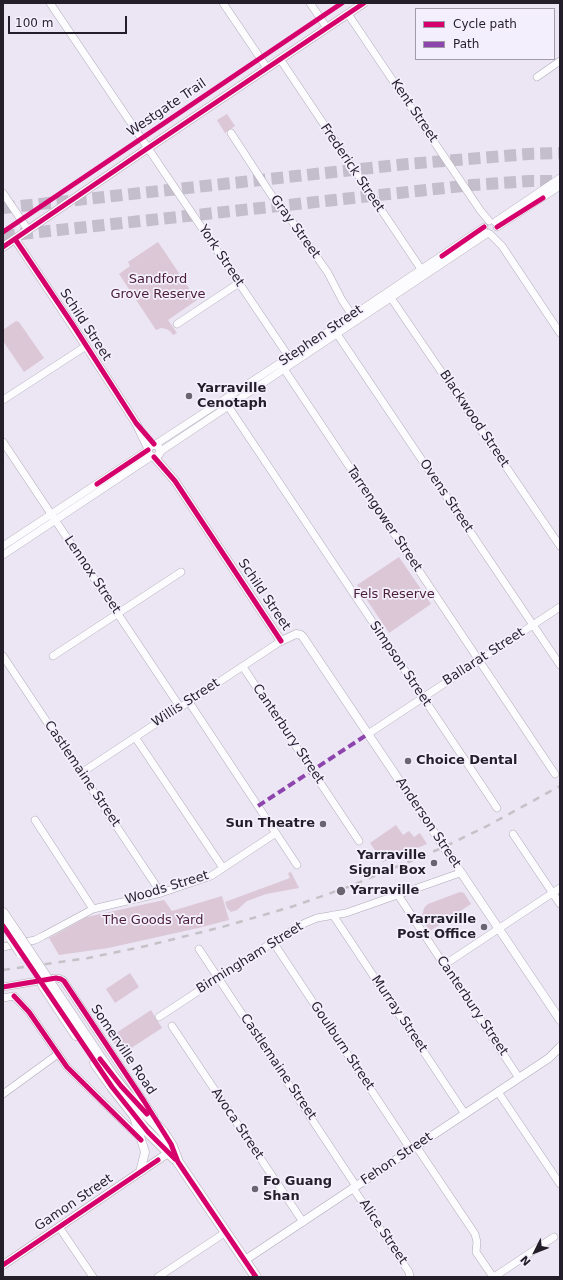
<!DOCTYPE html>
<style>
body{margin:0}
#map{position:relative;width:563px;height:1280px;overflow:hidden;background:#ebe5f4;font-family:"DejaVu Sans",sans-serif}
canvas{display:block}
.frame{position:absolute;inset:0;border:4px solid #241e2b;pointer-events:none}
.legend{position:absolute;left:415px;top:8px;width:140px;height:52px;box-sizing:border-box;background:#f4effd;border:1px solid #a19ba9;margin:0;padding:5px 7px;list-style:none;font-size:12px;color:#241e2b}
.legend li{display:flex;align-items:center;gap:8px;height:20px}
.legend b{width:20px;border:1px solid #a19ba9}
.north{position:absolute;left:515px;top:1232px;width:40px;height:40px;-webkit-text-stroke:3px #f4effd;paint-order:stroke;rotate:228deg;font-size:11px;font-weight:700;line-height:16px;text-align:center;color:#241e2b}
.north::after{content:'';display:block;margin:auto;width:14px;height:18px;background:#241e2b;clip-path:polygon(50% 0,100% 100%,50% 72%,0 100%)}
.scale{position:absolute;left:8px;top:16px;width:119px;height:18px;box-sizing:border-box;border:2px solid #241e2b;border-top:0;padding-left:5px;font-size:12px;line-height:14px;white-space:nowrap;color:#241e2b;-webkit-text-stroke:3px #f4effd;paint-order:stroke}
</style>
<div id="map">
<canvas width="563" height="1280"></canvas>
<div class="frame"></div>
<ul class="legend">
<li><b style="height:5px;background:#d6006c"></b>Cycle path</li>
<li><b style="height:5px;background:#8e44ad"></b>Path</li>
</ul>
<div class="north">N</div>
<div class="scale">100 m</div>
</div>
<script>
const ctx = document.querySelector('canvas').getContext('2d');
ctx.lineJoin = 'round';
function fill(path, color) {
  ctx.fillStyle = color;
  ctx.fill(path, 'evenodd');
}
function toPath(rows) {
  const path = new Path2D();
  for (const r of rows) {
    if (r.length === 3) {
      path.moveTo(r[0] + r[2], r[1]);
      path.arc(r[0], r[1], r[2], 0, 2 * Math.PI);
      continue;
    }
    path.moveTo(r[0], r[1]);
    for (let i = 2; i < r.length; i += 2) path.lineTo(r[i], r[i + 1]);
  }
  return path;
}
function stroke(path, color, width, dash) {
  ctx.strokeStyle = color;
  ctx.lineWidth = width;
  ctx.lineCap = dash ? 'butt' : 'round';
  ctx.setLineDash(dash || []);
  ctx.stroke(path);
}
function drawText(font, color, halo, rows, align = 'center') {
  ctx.font = font + ' "DejaVu Sans",sans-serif';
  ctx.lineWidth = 3.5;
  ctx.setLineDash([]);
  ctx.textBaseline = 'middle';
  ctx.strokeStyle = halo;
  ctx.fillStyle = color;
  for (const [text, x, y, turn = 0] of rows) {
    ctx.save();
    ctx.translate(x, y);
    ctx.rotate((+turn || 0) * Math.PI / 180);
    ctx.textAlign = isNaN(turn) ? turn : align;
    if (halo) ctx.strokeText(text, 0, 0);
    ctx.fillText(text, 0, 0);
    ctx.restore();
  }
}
fill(toPath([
 [227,114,235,126,225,133,217,120],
 [158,242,197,300,168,320,177,333,173,335,170,331,166,329,161,328,156,330,119,274,130,266,128,262],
 [16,321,19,322,44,358,24,372,3,341,3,330],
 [399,557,431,604,389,633,357,585],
 [396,825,403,835,409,831,414,837,420,833,427,844,383,862,370,843],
 [291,872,299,888,266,894,247,901,237,910,231,912,227,908,225,902,290,878,288,873],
 [460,892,464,893,471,904,430,931,423,921,422,916,424,908,428,904],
 [222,896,229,920,198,928,108,948,59,955,49,938,87,917,164,900,172,911],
 [130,973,139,987,115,1003,106,989],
 [151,1010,162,1028,122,1054,110,1037]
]), '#dcc7d6');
stroke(toPath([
 [3,208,407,164,528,154,560,153],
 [3,236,472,185,530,181,560,181]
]), '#c3bdcc', 12, [12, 6]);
const minor = toPath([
 [50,3,293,363],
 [223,3,267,68],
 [310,3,327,28],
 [348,14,480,210,489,221],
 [280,59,423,272],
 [537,77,560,61],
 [231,133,272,196,282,207,328,273,342,300,354,318],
 [3,193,28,230],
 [495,222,560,178],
 [497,227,560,186],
 [490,234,502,246,560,333],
 [389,295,560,546],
 [177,324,239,283],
 [333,328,560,665],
 [280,363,555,774],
 [3,400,86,346],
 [224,400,497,808],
 [3,442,180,707],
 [156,444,352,316,484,227],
 [161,451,488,233],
 [3,546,148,450],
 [3,555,152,456],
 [3,656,161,893],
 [53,656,181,572],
 [243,667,359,841],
 [189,702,297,865],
 [368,734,560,607],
 [135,737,223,868],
 [81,773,281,641],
 [35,820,93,909],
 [513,834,560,904],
 [398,895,519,1078],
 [333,915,465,1114],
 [273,942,411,1150],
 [3,947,35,940,43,936,93,909,161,893,211,876,276,833],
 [199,949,356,1186],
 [444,965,560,888],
 [3,987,55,978,58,978,63,980,154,1117],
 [14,996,29,1012,67,1067,141,1139],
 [3,998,14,996],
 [159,1017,273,942,305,923,317,918,346,913,460,873],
 [172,1026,303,1222],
 [498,1092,560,1184],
 [3,1094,58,1054],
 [416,1146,475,1234,477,1242,476,1252,493,1277],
 [353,1188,409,1272,410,1277],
 [59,1227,93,1277],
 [158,1277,226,1232],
 [494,1277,554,1237]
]);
const tertiary = toPath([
 [15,239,86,346,136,423,148,448],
 [3,247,148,148,364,3],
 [154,451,6],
 [154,457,175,481,281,641,296,634,301,635,303,637,560,1020],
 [134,1117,145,1152,140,1172],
 [245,1260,549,1058,560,1047],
 [3,1265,168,1153]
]);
const secondary = toPath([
 [3,913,18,935],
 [50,983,112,1075,128,1095,163,1132,172,1146,178,1162,256,1277],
 [43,985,76,1035],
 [95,1063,112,1087,144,1128,175,1159]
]);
stroke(minor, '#b0abb7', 8);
stroke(tertiary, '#b0abb7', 9);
stroke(secondary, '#b0abb7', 11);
stroke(minor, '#fcfbfd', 7);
stroke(tertiary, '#fcfbfd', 8);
stroke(secondary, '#fcfbfd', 10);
stroke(toPath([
 [3,970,88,958,146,946,222,927,291,907,348,887,444,847,489,825,560,786]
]), '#c4c2c6', 2.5, [7, 7]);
const secondaryBridge = toPath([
 [18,935,50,983],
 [11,938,21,953]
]);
stroke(secondaryBridge, '#b0abb7', 11, []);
stroke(secondaryBridge, '#fcfbfd', 10);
stroke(toPath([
 [258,806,368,734]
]), '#8e44ad', 4, [8, 4]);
stroke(toPath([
 [497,227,543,198],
 [3,232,342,3],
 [15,239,73,325,136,423,154,444],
 [3,247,148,148,364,3],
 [442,256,484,227],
 [154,457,175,481,281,641],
 [97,484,148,450],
 [3,926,112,1087,148,1132,175,1159],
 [3,987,56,978,61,979,64,981,144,1101,171,1144,178,1162,256,1277],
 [14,996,29,1012,67,1067,141,1140],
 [100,1059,121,1086,147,1114],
 [3,1265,158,1160]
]), '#d6006c', 5);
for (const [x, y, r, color] of [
 [189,396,4,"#6a6471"],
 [408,761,4,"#6a6471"],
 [323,824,4,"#6a6471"],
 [434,863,4,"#6a6471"],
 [341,891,5,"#6a6471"],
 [484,927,4,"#6a6471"],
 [255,1189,4,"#6a6471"]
]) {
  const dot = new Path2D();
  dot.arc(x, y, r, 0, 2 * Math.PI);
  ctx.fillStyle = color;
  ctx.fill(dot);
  stroke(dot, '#f4effd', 1.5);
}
drawText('13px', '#241e2b', '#f4effd', [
 ["Westgate Trail",167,108,-34],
 ["Kent Street",414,111,56],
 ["Frederick Street",352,168,56],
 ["Gray Street",295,227,54],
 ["York Street",221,256,56],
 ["Schild Street",85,325,57],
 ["Stephen Street",321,336,-34],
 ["Blackwood Street",474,419,56],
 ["Ovens Street",446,496,56],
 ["Tarrengower Street",384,519,56],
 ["Lennox Street",92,575,56],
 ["Schild Street",264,595,56],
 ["Ballarat Street",484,657,-33],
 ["Simpson Street",400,664,56],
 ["Willis Street",186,703,-33],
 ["Canterbury Street",288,734,56],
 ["Castlemaine Street",82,774,56],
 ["Anderson Street",428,823,56],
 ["Woods Street",167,888,-17],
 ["Birmingham Street",250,958,-32],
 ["Canterbury Street",472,1006,56],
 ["Murray Street",399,1014,56],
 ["Goulburn Street",342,1046,56],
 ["Somerville Road",123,1050,56],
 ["Castlemaine Street",278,1067,56],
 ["Avoca Street",237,1124,56],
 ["Fehon Street",397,1159,-34],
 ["Gamon Street",74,1203,-34],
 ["Alice Street",383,1232,56]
]);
drawText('13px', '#4b1e37', '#f4effd', [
 ["Sandford",158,280],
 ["Grove Reserve",158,295],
 ["Fels Reserve",394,595],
 ["The Goods Yard",153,921]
]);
drawText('bold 13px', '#241e2b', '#f4effd', [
 ["Yarraville",197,389],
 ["Cenotaph",197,404],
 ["Choice Dental",416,761],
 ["Sun Theatre",315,824,"right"],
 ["Yarraville",426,856,"right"],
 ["Signal Box",426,871,"right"],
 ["Yarraville",350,891],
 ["Yarraville",476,920,"right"],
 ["Post Office",476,935,"right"],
 ["Fo Guang",263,1182],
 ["Shan",263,1197]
], 'left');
</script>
